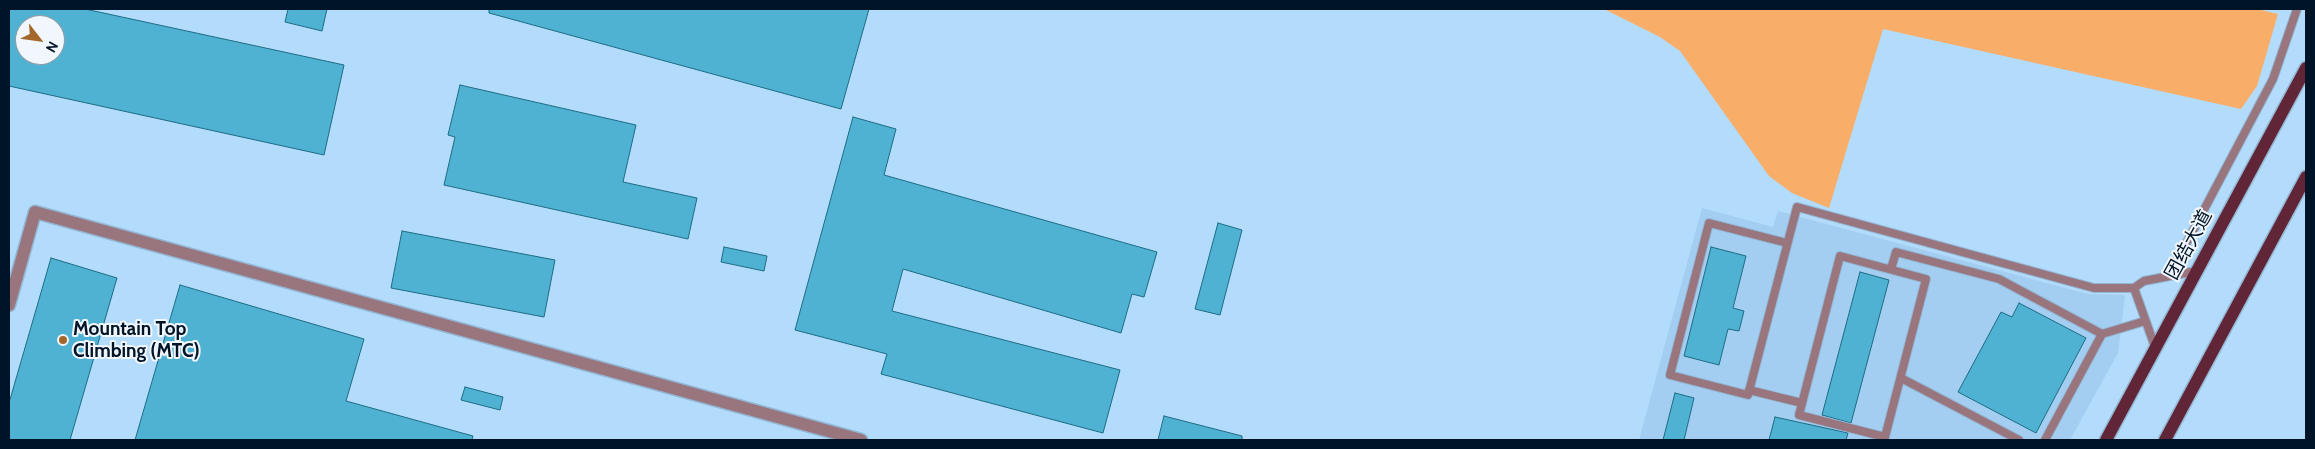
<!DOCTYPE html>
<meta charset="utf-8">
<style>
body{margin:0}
#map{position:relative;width:2315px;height:449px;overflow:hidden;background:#b3dbfb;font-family:Cabin,sans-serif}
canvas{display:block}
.frame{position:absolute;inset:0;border:10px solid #001427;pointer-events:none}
.north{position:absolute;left:15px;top:15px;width:50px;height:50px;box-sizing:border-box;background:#f1f7fd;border:1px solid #919ca7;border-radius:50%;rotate:120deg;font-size:14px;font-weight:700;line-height:20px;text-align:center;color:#001427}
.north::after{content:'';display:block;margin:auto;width:18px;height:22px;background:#a3672a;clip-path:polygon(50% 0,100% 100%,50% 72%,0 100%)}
</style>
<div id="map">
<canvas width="2315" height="449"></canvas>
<div class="frame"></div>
<div class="north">N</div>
</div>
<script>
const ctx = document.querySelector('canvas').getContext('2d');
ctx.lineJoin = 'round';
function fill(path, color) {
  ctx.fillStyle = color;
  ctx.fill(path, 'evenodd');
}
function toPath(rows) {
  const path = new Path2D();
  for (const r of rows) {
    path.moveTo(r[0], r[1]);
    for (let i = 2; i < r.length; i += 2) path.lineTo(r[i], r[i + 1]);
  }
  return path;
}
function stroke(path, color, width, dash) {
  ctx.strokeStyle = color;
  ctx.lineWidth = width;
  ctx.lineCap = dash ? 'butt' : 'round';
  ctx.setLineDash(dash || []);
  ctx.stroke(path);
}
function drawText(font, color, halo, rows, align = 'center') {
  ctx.font = font + ' Cabin,"Noto Sans SC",sans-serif';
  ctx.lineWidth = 4;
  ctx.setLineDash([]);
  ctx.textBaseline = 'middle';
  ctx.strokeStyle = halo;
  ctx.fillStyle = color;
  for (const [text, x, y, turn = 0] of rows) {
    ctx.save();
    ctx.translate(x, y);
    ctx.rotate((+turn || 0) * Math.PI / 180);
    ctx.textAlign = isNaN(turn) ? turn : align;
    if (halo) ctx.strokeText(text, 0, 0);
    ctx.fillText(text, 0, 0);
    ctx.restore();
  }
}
fill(toPath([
 [1702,208,1773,227,1778,211,2088,294,2125,295,2118,353,2070,440,1639,440]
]), '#a3cef1');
fill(toPath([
 [1604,9,2257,9,2278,14,2257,86,2241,109,1883,29,1829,208,1792,193,1769,176,1680,51,1660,37]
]), '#f8ae69');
const building = toPath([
 [9,9,85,9,344,65,324,155,9,86,9,9],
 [25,25,55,25,55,55,25,55,25,25],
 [288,9,327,9,322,31,285,22,288,9],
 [489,9,869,9,841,109,489,13,489,9],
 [460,85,636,125,623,182,697,198,688,239,444,185,455,137,448,135,460,85],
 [853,117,896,129,884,175,1157,252,1144,297,1132,294,1121,333,903,269,892,311,1120,370,1103,433,881,374,887,354,795,330,853,117],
 [1218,223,1242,230,1220,315,1195,309,1218,223],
 [402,231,555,260,544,317,391,288,402,231],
 [724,247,767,256,764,271,721,262,724,247],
 [1711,247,1746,256,1733,308,1744,311,1739,331,1728,329,1719,365,1684,356,1711,247],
 [51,258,117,278,70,440,9,440,9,403,51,258],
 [1860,272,1889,280,1851,423,1822,415,1860,272],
 [180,285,364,339,346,401,473,436,472,440,135,440,180,285],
 [2019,303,2086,338,2036,433,1958,392,2001,312,2012,317,2019,303],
 [465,387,503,397,500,410,461,400,465,387],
 [1675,393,1694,398,1684,440,1663,440,1675,393],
 [1164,416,1242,436,1242,440,1158,440,1164,416],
 [1775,417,1848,433,1846,440,1769,440,1775,417]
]);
fill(building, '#4fb2d2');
stroke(building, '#1d6c84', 1);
const service = toPath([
 [1787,243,1709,223,1670,375,1748,395,1797,207,2094,288,2134,288,2144,281,2196,271],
 [1840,256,1926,279,1885,437,1799,415,1840,256],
 [1891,269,1896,252,1999,279,2102,334],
 [2169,276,2273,79,2297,9],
 [2134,288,2155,347],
 [1901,378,2019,440],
 [1749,390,1802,403],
 [2045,440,2102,334,2145,321]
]);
const minor = toPath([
 [9,305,35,212,861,440]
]);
const primary = toPath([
 [2106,440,2306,68],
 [2165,440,2306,177]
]);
stroke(service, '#93b7d5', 10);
stroke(minor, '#93b7d5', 15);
stroke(primary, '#93b7d5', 15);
stroke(service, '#99757e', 8);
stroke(minor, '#99757e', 12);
stroke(primary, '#602638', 12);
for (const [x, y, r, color] of [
 [63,340,5,"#a3672a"]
]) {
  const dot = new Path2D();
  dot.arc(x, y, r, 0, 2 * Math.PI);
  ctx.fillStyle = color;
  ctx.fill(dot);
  stroke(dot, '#f1f7fd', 2);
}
drawText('19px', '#001427', '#f1f7fd', [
 ["团结大道",2189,245,-61]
]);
drawText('bold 19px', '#001427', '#f1f7fd', [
 ["Mountain Top",73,329],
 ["Climbing (MTC)",73,351]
], 'left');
</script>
